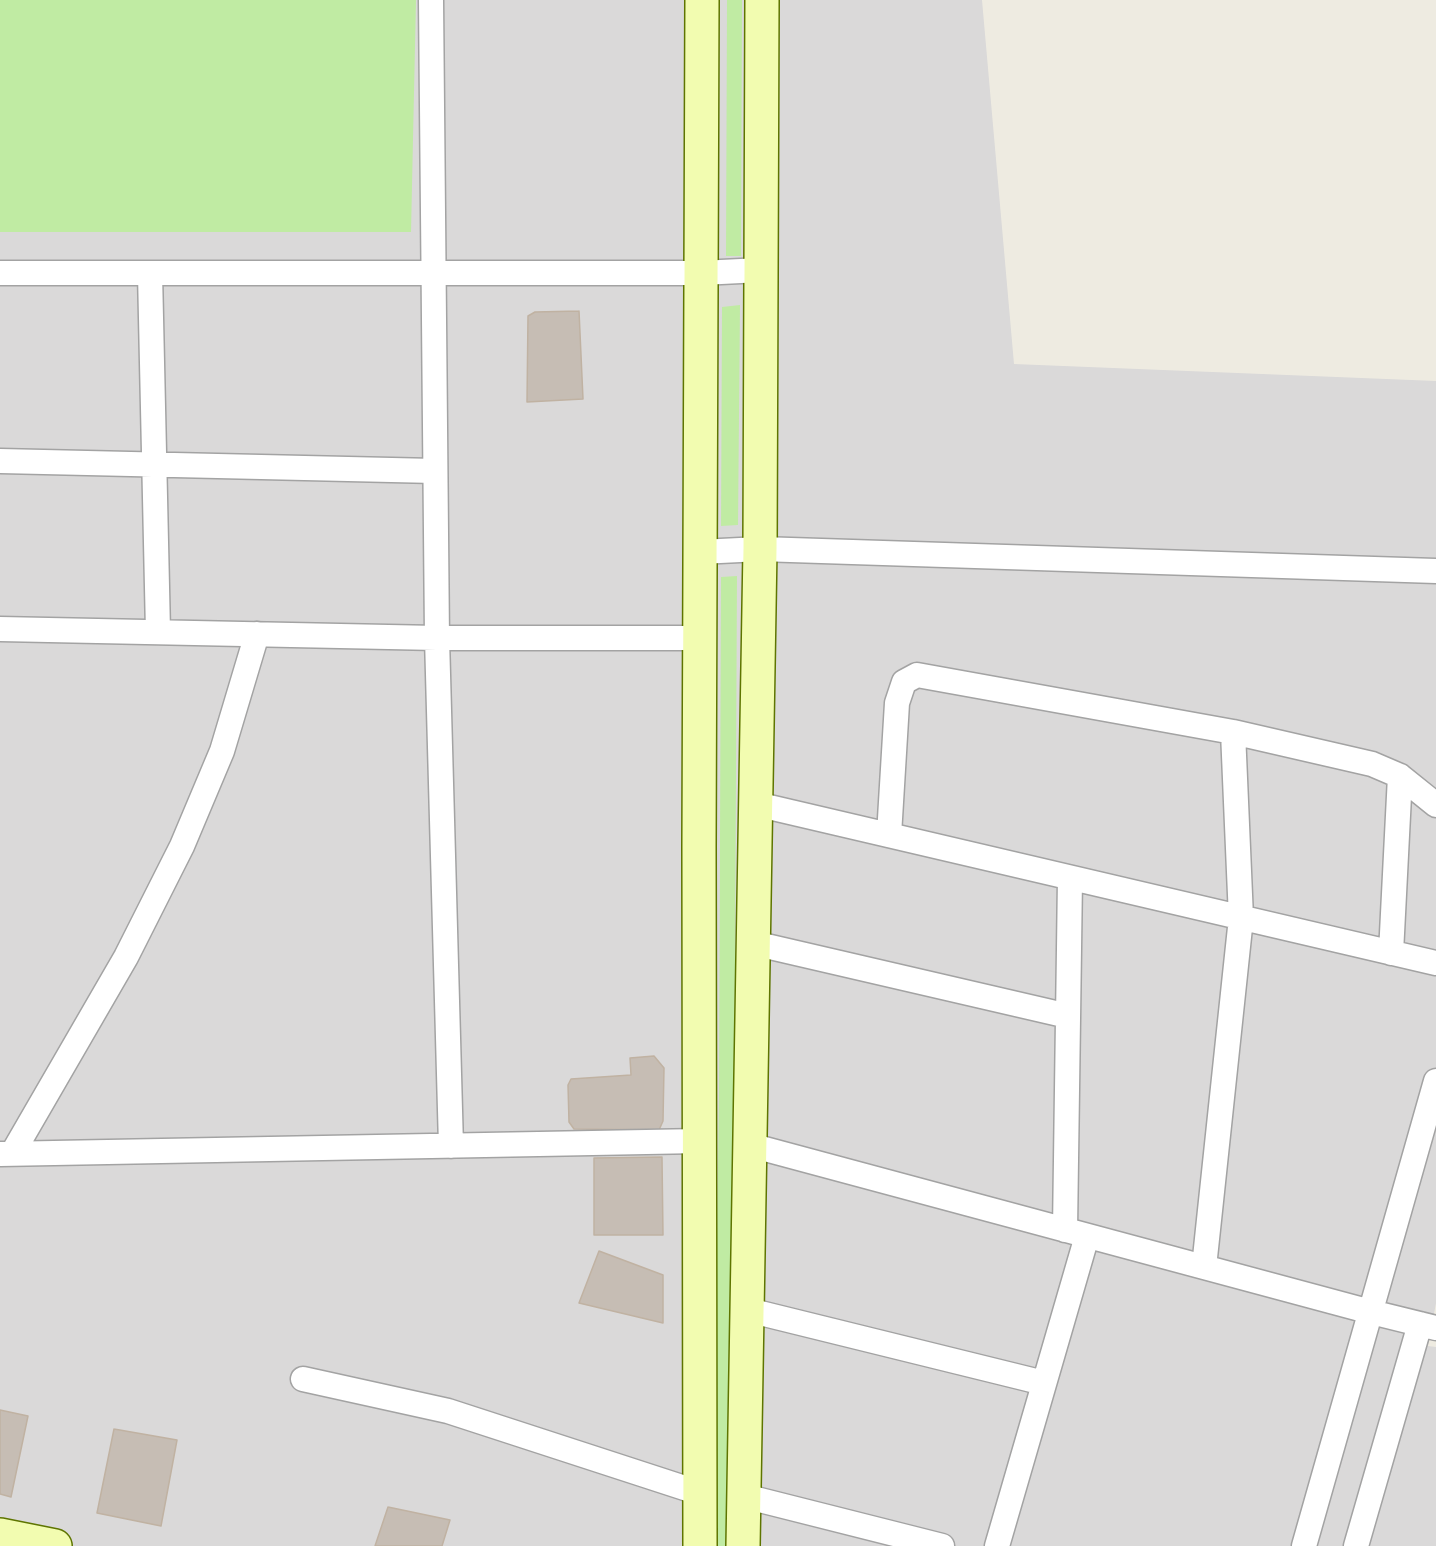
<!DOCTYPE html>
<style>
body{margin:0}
canvas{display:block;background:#eeebe1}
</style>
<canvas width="1436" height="1546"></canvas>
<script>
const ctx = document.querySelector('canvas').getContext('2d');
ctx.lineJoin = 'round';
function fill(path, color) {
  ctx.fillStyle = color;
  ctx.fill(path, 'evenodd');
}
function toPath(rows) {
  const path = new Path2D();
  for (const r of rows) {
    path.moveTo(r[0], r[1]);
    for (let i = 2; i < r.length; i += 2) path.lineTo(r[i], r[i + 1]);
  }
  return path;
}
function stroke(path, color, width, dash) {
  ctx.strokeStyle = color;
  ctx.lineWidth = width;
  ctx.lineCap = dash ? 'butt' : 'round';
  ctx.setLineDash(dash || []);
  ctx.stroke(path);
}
fill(toPath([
 [0,0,982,0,1014,364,1436,381,1436,1303,1428,1346,1436,1347,1436,1546,0,1546]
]), '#dad9d9');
fill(toPath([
 [0,0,416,0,411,232,0,232],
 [727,0,742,0,741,256,726,256],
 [740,305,738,525,721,526,722,307],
 [737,576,732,1546,713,1546,719,1094,721,577]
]), '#c0eba3');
const building = toPath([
 [579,311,583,399,527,402,528,316,535,312,579,311],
 [654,1056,664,1068,663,1121,659,1130,574,1129,569,1122,568,1085,571,1079,631,1075,630,1058,654,1056],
 [662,1157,663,1235,594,1235,594,1158,662,1157],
 [599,1251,663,1275,663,1323,579,1303,599,1251],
 [0,1410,28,1416,11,1497,0,1494,0,1410],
 [114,1429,177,1440,161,1526,97,1513,114,1429],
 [388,1507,450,1520,442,1546,375,1546,388,1507]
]);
fill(building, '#c6bdb4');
stroke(building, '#c0b2a2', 1.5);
const street = toPath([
 [431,0,437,638,451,1146],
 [0,273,701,273,761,270],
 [150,273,158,632],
 [0,461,435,471],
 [700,552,760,549,1436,571],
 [0,629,437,638,700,638],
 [756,804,1436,963],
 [889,835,897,703,904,682,917,675,1233,732,1372,764,1400,776,1436,805],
 [753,943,1068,1016],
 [1391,953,1400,776],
 [750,1145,1371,1312,1436,1328],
 [0,1154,700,1141],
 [12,1154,126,957,182,846,222,751,257,634],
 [1065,1230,1070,878],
 [1204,1267,1241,918,1233,732],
 [748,1310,1044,1383],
 [303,1379,448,1411,700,1493],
 [744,1496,942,1546],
 [997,1546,1087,1236],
 [1304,1546,1436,1081],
 [1356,1546,1420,1324]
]);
const secondary = toPath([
 [0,1535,55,1546],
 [700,1546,699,845,702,0],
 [743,1546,760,549,762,0]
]);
stroke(street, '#a3a3a3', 27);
stroke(secondary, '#5e7500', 36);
stroke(street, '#fff', 24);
stroke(secondary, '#f2fcb0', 33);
</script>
